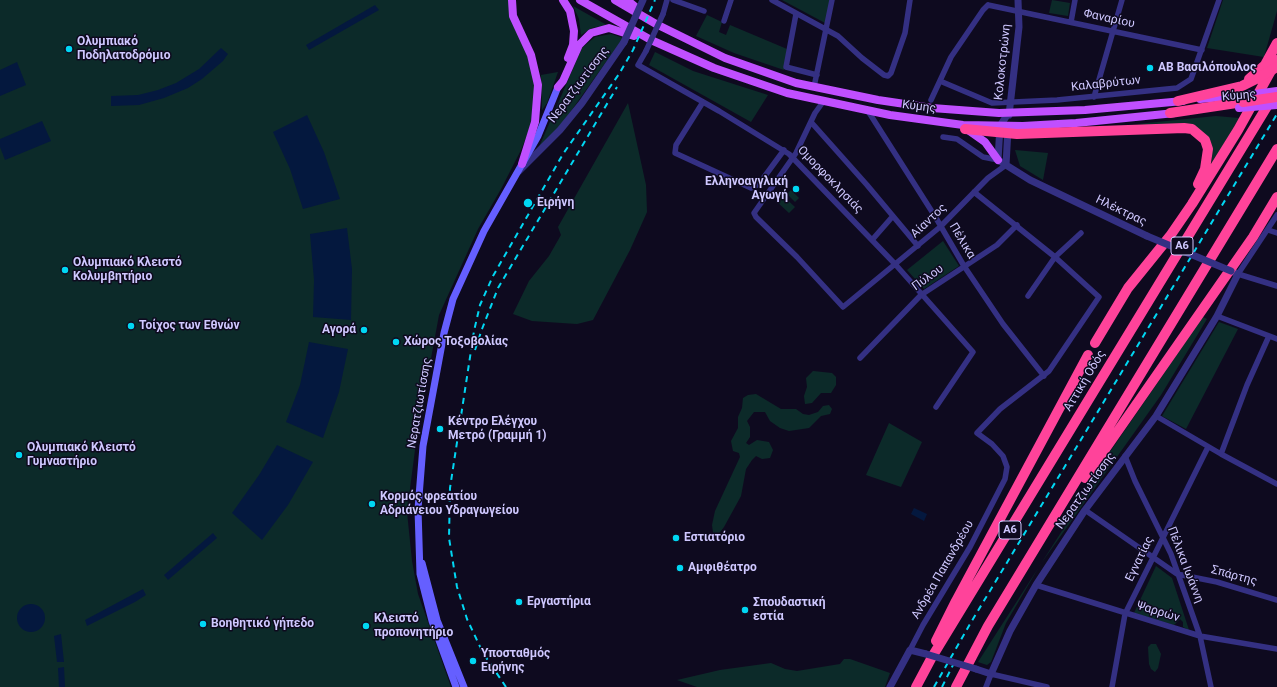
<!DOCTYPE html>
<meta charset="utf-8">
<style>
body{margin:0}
canvas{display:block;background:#0e0a1f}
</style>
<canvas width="1277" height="687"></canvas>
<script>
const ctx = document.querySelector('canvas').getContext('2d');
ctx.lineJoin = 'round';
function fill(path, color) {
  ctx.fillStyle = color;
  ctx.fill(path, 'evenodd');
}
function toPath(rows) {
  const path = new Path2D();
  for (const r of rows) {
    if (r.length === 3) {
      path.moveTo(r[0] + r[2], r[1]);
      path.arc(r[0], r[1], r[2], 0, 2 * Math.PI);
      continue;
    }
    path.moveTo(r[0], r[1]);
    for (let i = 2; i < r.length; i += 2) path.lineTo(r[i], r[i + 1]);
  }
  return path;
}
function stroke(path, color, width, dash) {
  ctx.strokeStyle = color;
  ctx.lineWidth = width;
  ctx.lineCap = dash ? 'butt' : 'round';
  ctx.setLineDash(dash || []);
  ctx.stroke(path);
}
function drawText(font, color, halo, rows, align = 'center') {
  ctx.font = font + ' Roboto,sans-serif';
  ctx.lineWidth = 3;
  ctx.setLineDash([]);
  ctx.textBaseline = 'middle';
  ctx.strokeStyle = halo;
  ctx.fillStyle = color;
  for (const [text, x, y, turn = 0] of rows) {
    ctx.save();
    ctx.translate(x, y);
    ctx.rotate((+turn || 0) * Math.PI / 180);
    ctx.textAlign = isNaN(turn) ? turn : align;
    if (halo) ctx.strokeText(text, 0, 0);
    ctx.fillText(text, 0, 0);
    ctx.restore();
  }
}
fill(toPath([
 [0,0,508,0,530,62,535,83,534,107,529,130,521,150,501,189,478,229,439,315,417,434,407,512,412,561,418,594,451,687,0,687],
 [782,0,832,0,827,24],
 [1052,0,1070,3,1068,16,1049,13],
 [1223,0,1277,0,1277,11,1264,57,1207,48],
 [573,6,605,24,606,25,592,28,581,35,579,19],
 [707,15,722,22,719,32,726,35,730,25,787,49,784,70,734,53,696,36],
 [611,34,623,38,561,125,539,147,582,48,595,37],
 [655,52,693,71,768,95,751,122,649,65],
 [558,72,547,103,542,110,541,75],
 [628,103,646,185,647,212,630,250,593,320,577,324,532,321,513,314,529,281,549,256,561,235,558,227],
 [1216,116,1239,118,1208,172,1212,161,1212,147,1201,131,1137,124],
 [1015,150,1048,153,1043,180,1020,166],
 [791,190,799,198,795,202,787,194],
 [782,195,795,207,789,213,776,201],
 [943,241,959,266,924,289,907,270],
 [1201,316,1207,319,1161,395,1040,565,1006,623,991,662,987,665,978,662,1076,509,1074,508,1103,462,1165,372],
 [1219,322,1238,329,1186,429,1162,416],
 [813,371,832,373,836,377,836,385,831,393,821,393,812,403,805,404,804,396,807,387,806,378],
 [756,394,781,409,796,409,803,414,809,415,818,412,823,406,829,405,832,409,830,414,821,416,809,428,789,431,780,428,770,421,765,412,754,412,747,421,750,427,750,437,746,443,749,445,757,440,769,442,773,450,770,458,762,459,756,456,752,460,746,469,741,496,724,527,714,540,712,525,715,511,740,457,739,453,733,451,731,441,738,428,738,417,742,408,743,398,748,395],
 [889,423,922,442,901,487,866,475],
 [1156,566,1172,578,1189,630,1183,627,1183,622,1180,619,1174,625,1134,613],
 [1151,644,1156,644,1161,654,1158,668,1155,672,1151,669,1149,664,1148,647],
 [844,659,850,659,890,673,885,687,697,687,677,680,720,670,771,663,785,669,797,671,840,664]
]), '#0c2a29');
fill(toPath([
 [375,5,379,10,309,50,306,45],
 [221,48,228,54,223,61,202,79,188,88,164,98,139,105,111,106,111,96,138,95,158,90,176,83,199,69],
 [17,62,26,85,0,96,0,70],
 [307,115,324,152,340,199,303,209,290,169,273,132],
 [42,121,51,141,5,160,0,147,0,139],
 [347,228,352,269,351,320,313,317,314,280,310,234],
 [309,342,348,349,339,392,323,438,286,422,300,385],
 [277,445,313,462,288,505,262,540,232,513,259,475],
 [914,508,927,514,924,521,911,514],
 [213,533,217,538,168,580,164,575],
 [143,589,146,595,135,602,87,626,85,620],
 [31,618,14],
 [61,634,64,662,57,662,54,636],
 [64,667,65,687,59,687,58,668]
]), '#04183e');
stroke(toPath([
 [673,0,704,11],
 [772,0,838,36,862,58,884,75,888,76,891,73,905,33,910,0],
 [988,5,1202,50],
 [663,14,667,0],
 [796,14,786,67,817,75],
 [724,21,731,0],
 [1071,22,1075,0],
 [646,51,638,65,719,111,789,154,895,264,973,352,936,407],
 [940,81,992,103,1057,100,1177,88,1191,79,1219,0],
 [814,87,832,0],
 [1094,97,1122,0],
 [931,100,951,57,983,10,988,5],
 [703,102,676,145,675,153,751,188,759,184,784,150],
 [823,102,815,113,796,153,754,213,756,217,797,257,843,307,940,227,988,178,1006,165],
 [868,111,936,218,964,266,1003,324,1044,376],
 [811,122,867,185,918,246],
 [943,137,957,139,983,157,998,160],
 [1277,215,1238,274,1277,286],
 [1268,230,1277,233],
 [872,240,893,216],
 [1028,296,1055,257,1081,233],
 [1217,316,1277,339],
 [860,358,921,295,997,245,1017,225],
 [1156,416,1221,454,1277,484],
 [1221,454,1247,385,1269,336],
 [1125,456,1135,481,1171,554,1200,636,1211,687],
 [1085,510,1177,574,1217,582,1277,600],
 [1036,585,1200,636,1277,649],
 [910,650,923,625,970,547,1005,479,1007,467,1003,456,992,444,977,433,1000,409,1049,371,1099,297,1055,257,974,192],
 [986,687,991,674,1047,687],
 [1112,687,1125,614,1208,447]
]), '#343083', 5.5);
stroke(toPath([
 [1009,112,1000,126,998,160,1030,180,1147,236],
 [1009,115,1019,27,1018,0],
 [1006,165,1008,129],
 [519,171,560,130,582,103,624,42],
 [976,669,991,674,1010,631,1036,585,1085,510,1156,416,1217,316,1238,274,1231,271],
 [890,687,910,650,926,654]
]), '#343083', 7);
stroke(toPath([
 [422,563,437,620,464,687],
 [456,687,432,621,420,574,418,509,423,446,444,333,453,299,484,231,538,136,558,87]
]), '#655fff', 7);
stroke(toPath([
 [512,0,513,16,531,55,538,85,535,122,522,164],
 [563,0,570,11,574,31,573,45,568,58],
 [580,0,651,40,714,68,787,93,890,115,963,125,1023,126,1076,123,1175,113],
 [615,0,656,24,725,58,796,83,878,100,932,108,999,113,1085,110,1183,101],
 [627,0,638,9],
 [558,87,563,81,579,45,591,33,609,28,634,36],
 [1200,99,1247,95],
 [968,130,985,142,998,160]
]), '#c04fff', 8);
stroke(toPath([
 [1249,79,1265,65,1277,43],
 [1178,101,1242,86,1258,78],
 [1170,113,1243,102],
 [965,129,1017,134,1184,128,1192,129,1205,140,1208,149,1205,169,1198,184],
 [1095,343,1128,288,1170,236,1192,204,1238,130,1277,60],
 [1085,478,1253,237,1277,197],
 [936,641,956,601,1088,355],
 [916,687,932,657,1271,100],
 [956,687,988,626,1277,149]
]), '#ff439a', 10);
stroke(toPath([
 [475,350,482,329,498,288,617,87],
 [506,687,483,653,467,619,457,587,449,538,450,488,474,331,480,305,493,276,563,154,619,74,633,50,655,0],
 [934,687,970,624,1277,114],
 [942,687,955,661]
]), '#00d7f3', 2, [6, 5]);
stroke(toPath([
 [646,51,663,14]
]), '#343083', 5.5);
stroke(toPath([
 [624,42,643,0],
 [1147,236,1231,271],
 [926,654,976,669]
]), '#343083', 7);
stroke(toPath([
 [1247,95,1277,91],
 [1239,108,1277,105]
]), '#c04fff', 8);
stroke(toPath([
 [1258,78,1277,67],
 [1243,102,1277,97]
]), '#ff439a', 10);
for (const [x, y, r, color] of [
 [69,49,4,"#00d7f3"],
 [1150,68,4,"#00d7f3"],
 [796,189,4,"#00d7f3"],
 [528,203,5,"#00d7f3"],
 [65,270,4,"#00d7f3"],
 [131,326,4,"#00d7f3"],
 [364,330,4,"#00d7f3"],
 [396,342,4,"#00d7f3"],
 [440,429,4,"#00d7f3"],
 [19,455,4,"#00d7f3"],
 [372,504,4,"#00d7f3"],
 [676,538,4,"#00d7f3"],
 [680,568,4,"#00d7f3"],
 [519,602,4,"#00d7f3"],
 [745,610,4,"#00d7f3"],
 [203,624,4,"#00d7f3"],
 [366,626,4,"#00d7f3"],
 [473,661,4,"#00d7f3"]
]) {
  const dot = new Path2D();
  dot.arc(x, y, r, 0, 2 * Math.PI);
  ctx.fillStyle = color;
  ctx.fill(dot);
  stroke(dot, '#0e0a1f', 1.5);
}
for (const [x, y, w] of [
 [1182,246,22],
 [1010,530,22]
]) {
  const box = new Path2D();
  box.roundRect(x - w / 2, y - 9, w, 18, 3);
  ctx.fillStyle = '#0e0a1f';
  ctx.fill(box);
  stroke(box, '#cfc8ff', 1);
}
drawText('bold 11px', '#cfc8ff', null, [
 ["Α6",1182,246],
 ["Α6",1010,530]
]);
drawText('12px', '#cfc8ff', '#0e0a1f', [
 ["Φαναρίου",1109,19,12],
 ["Κολοκοτρώνη",1003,62,-84],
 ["Καλαβρύτων",1106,84,-6],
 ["Νερατζιωτίσσης",579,85,-53],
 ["Κύμης",1239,96,-5],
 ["Κύμης",919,107,7],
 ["Ομορφοκλησιάς",830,180,46],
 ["Ηλέκτρας",1121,211,26],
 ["Αίαντος",929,221,-43],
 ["Πέλικα",962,241,59],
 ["Πύλου",928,278,-36],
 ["Αττική Οδός",1085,381,-59],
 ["Νερατζιωτίσσης",420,403,-80],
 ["Νερατζιωτίσσης",1086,491,-54],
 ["Εγνατίας",1140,559,-64],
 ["Πέλικα Ιωάννη",1185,565,69],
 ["Ανδρέα Παπανδρέου",943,570,-60],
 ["Σπάρτης",1234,576,15],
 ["Ψαρρών",1158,612,17]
]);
drawText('bold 12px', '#cfc8ff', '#0e0a1f', [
 ["Ολυμπιακό",77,42],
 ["Ποδηλατοδρόμιο",77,56],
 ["ΑΒ Βασιλόπουλος",1158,68],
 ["Ελληνοαγγλική",788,182,"right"],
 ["Αγωγή",788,196,"right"],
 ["Ειρήνη",537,203],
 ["Ολυμπιακό Κλειστό",73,263],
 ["Κολυμβητήριο",73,277],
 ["Τοίχος των Εθνών",139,326],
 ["Αγορά",356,330,"right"],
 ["Χώρος Τοξοβολίας",404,342],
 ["Κέντρο Ελέγχου",448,422],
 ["Μετρό (Γραμμή 1)",448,436],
 ["Ολυμπιακό Κλειστό",27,448],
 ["Γυμναστήριο",27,462],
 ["Κορμός φρεατίου",380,497],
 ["Αδριάνειου Υδραγωγείου",380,511],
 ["Εστιατόριο",684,538],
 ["Αμφιθέατρο",688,568],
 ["Εργαστήρια",527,602],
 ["Σπουδαστική",753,603],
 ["εστία",753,617],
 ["Κλειστό",374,619],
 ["προπονητήριο",374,633],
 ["Βοηθητικό γήπεδο",211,624],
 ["Υποσταθμός",481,654],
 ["Ειρήνης",481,668]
], 'left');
</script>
